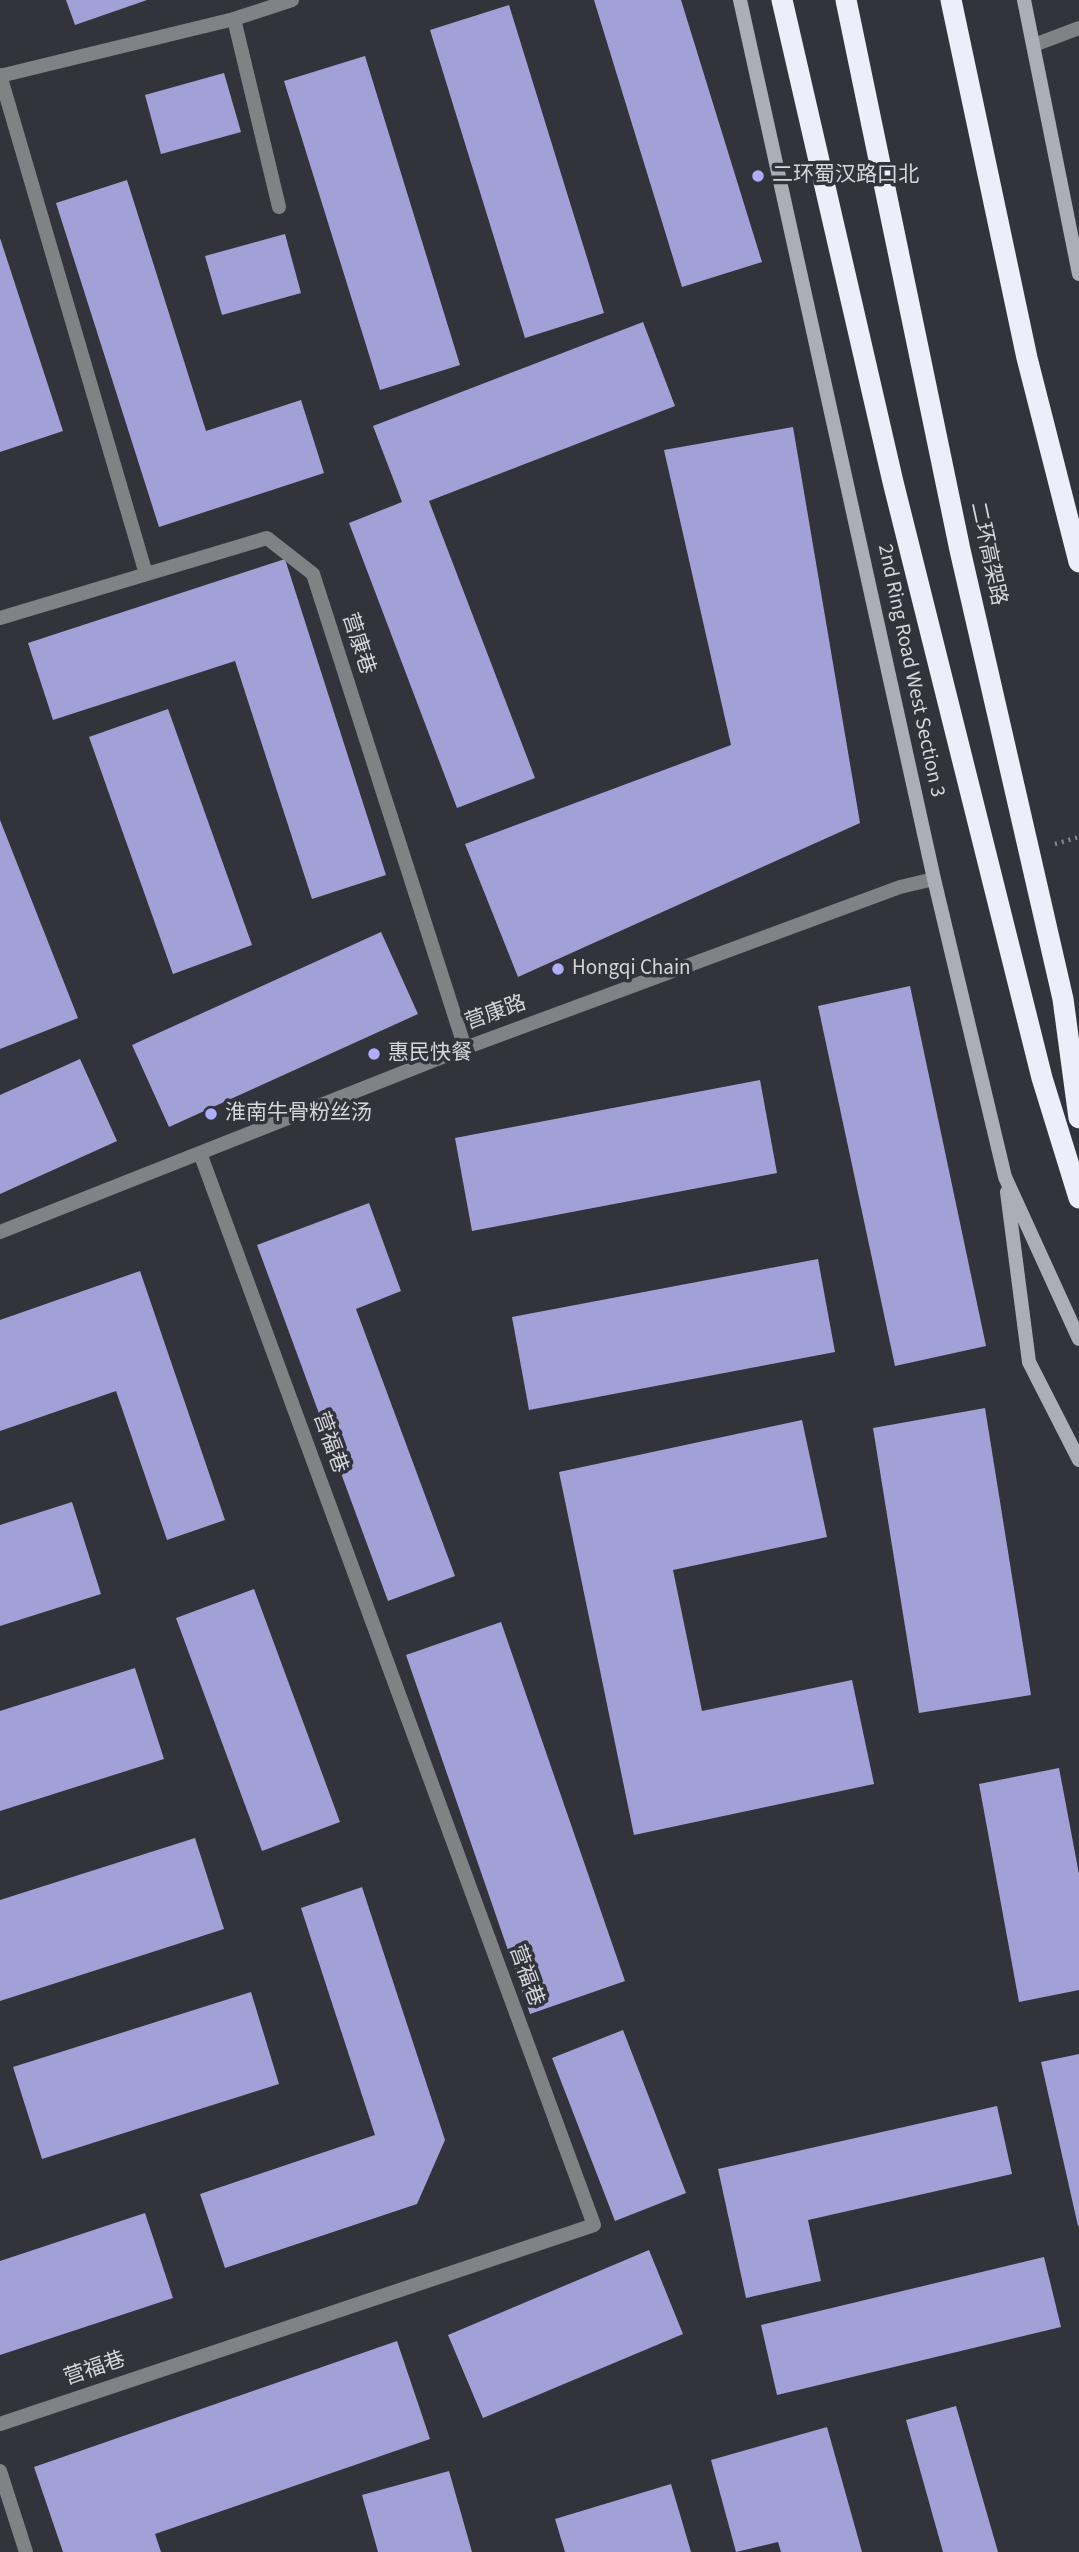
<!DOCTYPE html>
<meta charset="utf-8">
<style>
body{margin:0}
canvas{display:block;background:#33333c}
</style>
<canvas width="1079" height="2552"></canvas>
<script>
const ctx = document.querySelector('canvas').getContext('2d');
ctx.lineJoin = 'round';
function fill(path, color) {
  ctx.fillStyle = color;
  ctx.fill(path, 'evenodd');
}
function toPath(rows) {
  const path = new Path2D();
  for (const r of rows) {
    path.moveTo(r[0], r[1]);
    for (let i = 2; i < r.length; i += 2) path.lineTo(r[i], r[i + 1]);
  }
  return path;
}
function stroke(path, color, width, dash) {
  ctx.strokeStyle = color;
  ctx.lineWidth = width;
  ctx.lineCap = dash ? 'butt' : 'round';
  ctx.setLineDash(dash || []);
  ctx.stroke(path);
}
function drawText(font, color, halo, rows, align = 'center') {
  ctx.font = font + ' "Source Sans 3","Noto Sans SC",sans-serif';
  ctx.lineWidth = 7;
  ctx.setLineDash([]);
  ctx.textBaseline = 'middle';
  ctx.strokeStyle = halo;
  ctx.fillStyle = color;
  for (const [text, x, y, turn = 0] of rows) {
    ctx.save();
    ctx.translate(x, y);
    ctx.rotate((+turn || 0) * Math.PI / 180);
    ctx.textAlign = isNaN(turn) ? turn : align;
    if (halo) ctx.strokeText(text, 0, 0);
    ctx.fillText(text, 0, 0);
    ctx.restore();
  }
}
fill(toPath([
 [66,0,147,0,75,25],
 [594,0,681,0,762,262,682,287],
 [509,5,604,313,525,338,430,30],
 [365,56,460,365,380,390,284,81],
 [224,73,241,132,161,154,145,95],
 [127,180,206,431,301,400,324,473,159,527,56,203],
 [285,234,301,293,222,315,205,256],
 [0,238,63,431,0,452],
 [643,322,675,406,429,501,535,778,457,808,349,523,402,502,373,426],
 [793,427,860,823,518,977,465,844,731,745,664,450],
 [285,559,386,875,312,899,235,661,53,720,28,643],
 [168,709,252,945,173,974,89,737],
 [0,820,78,1018,0,1049],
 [381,932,418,1014,169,1127,132,1045],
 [910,986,986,1346,895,1366,818,1006],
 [80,1059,117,1141,0,1194,0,1095],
 [760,1080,777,1173,472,1231,455,1138],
 [369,1203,401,1291,356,1309,455,1576,388,1601,257,1245],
 [818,1259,835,1352,529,1410,512,1317],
 [140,1271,225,1520,167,1540,116,1391,0,1431,0,1320],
 [985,1408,1031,1695,919,1713,873,1428],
 [802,1420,827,1537,673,1570,702,1711,852,1680,874,1784,634,1835,559,1472],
 [72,1502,101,1594,0,1626,0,1525],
 [254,1589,340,1822,262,1851,176,1618],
 [501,1622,625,1981,530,2014,406,1655],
 [135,1668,164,1759,0,1811,0,1711],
 [1059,1768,1079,1874,1079,1990,1019,2002,979,1784],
 [195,1838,224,1929,0,2001,0,1900],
 [362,1887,445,2140,417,2204,225,2268,200,2194,375,2135,301,1908],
 [251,1992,279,2084,42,2159,13,2067],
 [623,2030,686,2193,615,2221,552,2058],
 [1079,2054,1079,2225,1078,2226,1041,2062],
 [997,2106,1012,2174,808,2220,821,2281,746,2298,718,2169],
 [145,2213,173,2298,0,2355,0,2261],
 [649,2250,683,2334,483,2418,448,2335],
 [1044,2257,1061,2327,777,2395,761,2325],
 [397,2341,430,2439,155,2534,161,2552,63,2552,34,2467],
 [956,2406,998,2552,943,2552,906,2420],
 [827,2427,862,2552,781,2552,778,2542,736,2552,711,2460],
 [449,2471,472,2552,378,2552,362,2495],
 [671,2484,691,2552,565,2552,555,2519]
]), '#a1a1d7');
stroke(toPath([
 [1055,844,1079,837]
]), '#87878f', 4.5, [2, 5]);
stroke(toPath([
 [234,19,279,207]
]), '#818286', 14);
stroke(toPath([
 [1034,45,1079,28],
 [0,75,146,574],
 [0,76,234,19,292,0],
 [0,618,267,538,313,574,465,1048],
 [0,1232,465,1048,900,887,934,879],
 [0,2424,594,2225,200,1153],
 [0,2471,26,2552]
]), '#818286', 14);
stroke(toPath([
 [740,0,934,879,1005,1177,1079,1339],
 [1024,0,1079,274],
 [1007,1192,1029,1362,1079,1460]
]), '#adadb5', 14);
stroke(toPath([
 [951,0,1027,358,1079,562]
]), '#eeeefa', 21);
stroke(toPath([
 [782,0,893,482,1042,1078,1079,1198],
 [846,0,960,550,1063,999,1079,1118]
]), '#eeeefa', 21);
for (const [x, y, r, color] of [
 [758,176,7,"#afaefa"],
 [558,969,7,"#afaefa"],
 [374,1054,7,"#afaefa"],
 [211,1114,7,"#afaefa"]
]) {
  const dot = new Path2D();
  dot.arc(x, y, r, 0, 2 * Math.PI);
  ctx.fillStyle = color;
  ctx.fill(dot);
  stroke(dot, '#33333c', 2.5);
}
drawText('21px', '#d6d6dc', '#33333c', [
 ["二环蜀汉路口北",772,176],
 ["Hongqi Chain",572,969],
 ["惠民快餐",388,1054],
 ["淮南牛骨粉丝汤",225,1114]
], 'left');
drawText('21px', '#d6d6dc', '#33333c', [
 ["二环高架路",987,554,78],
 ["营康巷",357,644,72],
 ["2nd Ring Road West Section 3",910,671,78],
 ["营康路",496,1014,-20],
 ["营福巷",329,1443,70],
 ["营福巷",525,1976,70],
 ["营福巷",95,2370,-19]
]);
</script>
